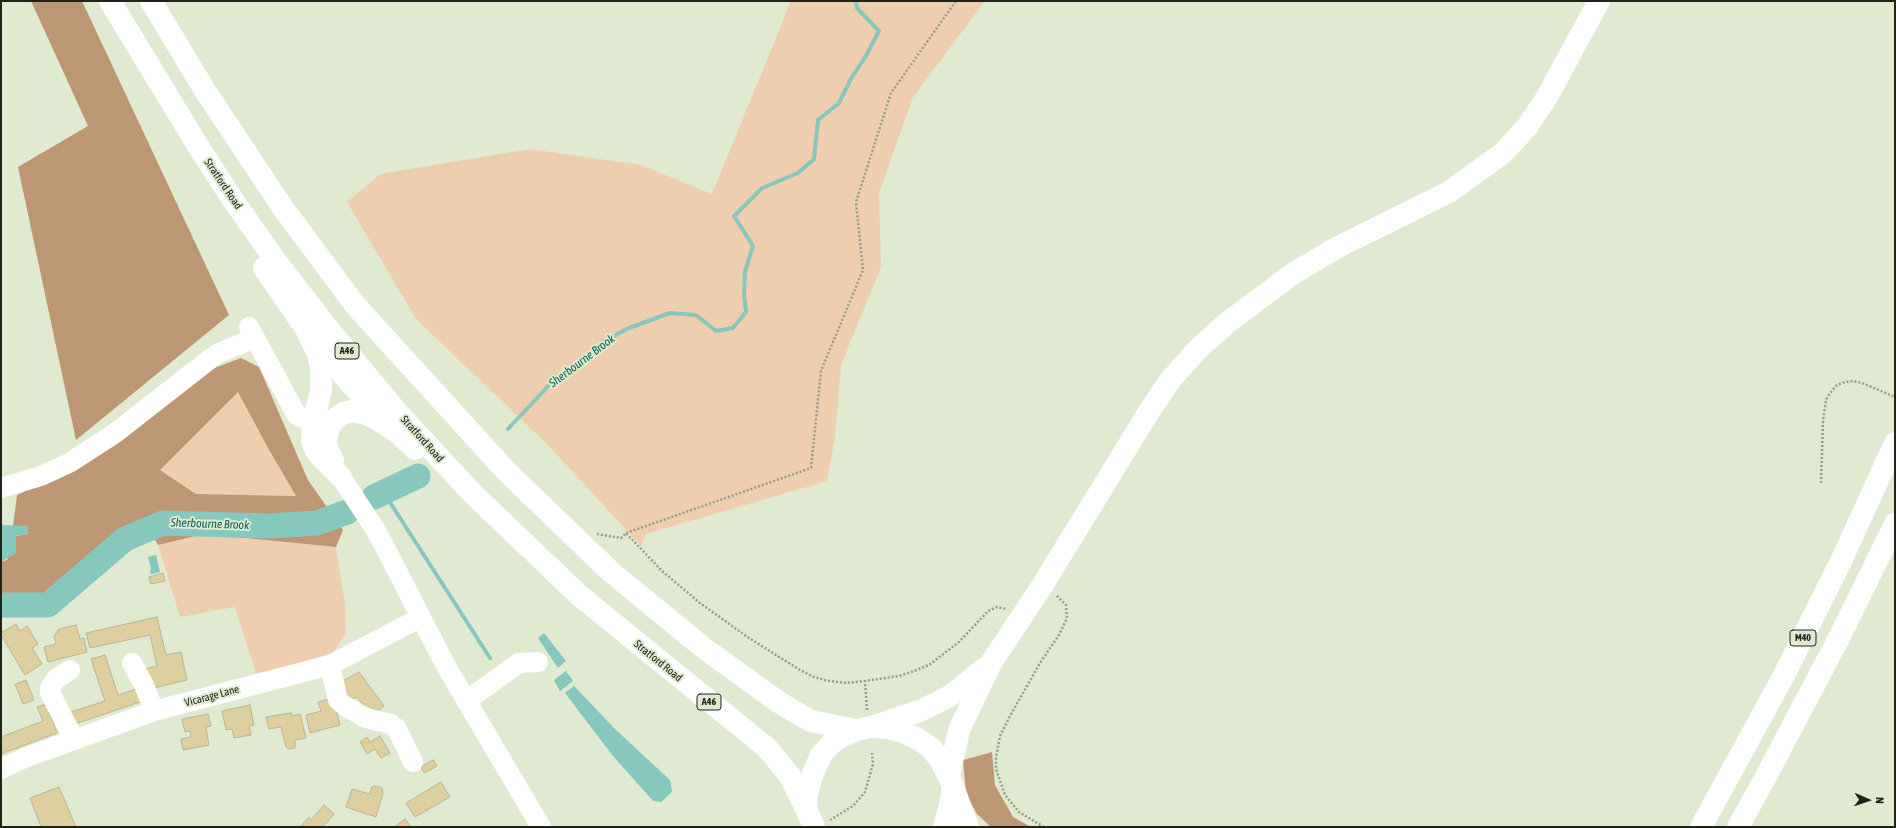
<!DOCTYPE html>
<style>
body{margin:0}
#map{position:relative;width:1896px;height:828px;overflow:hidden;background:#dfead0;font-family:"Asap Condensed",sans-serif}
canvas{display:block}
.frame{position:absolute;inset:0;border:2px solid #20231a;pointer-events:none}
.north{position:absolute;left:1848px;top:780px;width:40px;height:40px;-webkit-text-stroke:3px #dfead0;paint-order:stroke;rotate:92deg;font-size:11px;font-weight:700;line-height:16px;text-align:center;color:#20231a}
.north::after{content:'';display:block;margin:auto;width:14px;height:18px;background:#20231a;clip-path:polygon(50% 0,100% 100%,50% 72%,0 100%)}
</style>
<div id="map">
<canvas width="1896" height="828"></canvas>
<div class="frame"></div>
<div class="north">N</div>
</div>
<script>
const ctx = document.querySelector('canvas').getContext('2d');
ctx.lineJoin = 'round';
function fill(path, color) {
  ctx.fillStyle = color;
  ctx.fill(path, 'evenodd');
}
function toPath(rows) {
  const path = new Path2D();
  for (const r of rows) {
    path.moveTo(r[0], r[1]);
    for (let i = 2; i < r.length; i += 2) path.lineTo(r[i], r[i + 1]);
  }
  return path;
}
function stroke(path, color, width, dash) {
  ctx.strokeStyle = color;
  ctx.lineWidth = width;
  ctx.lineCap = dash ? 'butt' : 'round';
  ctx.setLineDash(dash || []);
  ctx.stroke(path);
}
function drawText(font, color, halo, rows, align = 'center') {
  ctx.font = font + ' "Asap Condensed",sans-serif';
  ctx.lineWidth = 4;
  ctx.setLineDash([]);
  ctx.textBaseline = 'middle';
  ctx.strokeStyle = halo;
  ctx.fillStyle = color;
  for (const [text, x, y, turn = 0] of rows) {
    ctx.save();
    ctx.translate(x, y);
    ctx.rotate((+turn || 0) * Math.PI / 180);
    ctx.textAlign = isNaN(turn) ? turn : align;
    if (halo) ctx.strokeText(text, 0, 0);
    ctx.fillText(text, 0, 0);
    ctx.restore();
  }
}
fill(toPath([
 [791,1,985,1,913,97,879,193,881,267,841,365,835,437,827,481,646,534,641,546,548,445,416,319,347,202,380,174,530,149,641,165,712,194],
 [238,392,268,448,296,496,196,494,159,470],
 [204,534,336,547,345,604,346,633,334,652,257,677,235,607,180,617,158,545]
]), '#efceaf');
fill(toPath([
 [31,1,82,1,229,315,76,440,18,167,88,126],
 [241,358,259,367,308,480,343,530,336,547,204,534,158,545,149,529,125,539,48,605,1,605,1,562,7,560,16,536,28,534,28,526,13,526,17,495,83,463,209,370],
 [238,392,268,448,296,496,196,494,160,470],
 [992,752,995,785,1013,817,1031,827,991,827,977,814,966,794,963,760]
]), '#bd9773');
fill(toPath([
 [1,525,28,526,28,534,16,536,16,553,1,562],
 [156,555,160,572,152,574,150,573,151,568,148,557],
 [544,633,566,661,558,668,538,638],
 [566,671,573,681,560,691,554,680],
 [574,686,615,729,670,780,672,792,661,802,653,801,613,756,565,693]
]), '#86c7be');
stroke(toPath([
 [508,429,551,383,568,372,604,341,629,328,670,313,696,315,716,331,733,328,746,312,744,295,745,272,753,246,734,216,762,188,798,173,814,159,818,120,839,103,852,77,866,56,879,31,857,8,856,1],
 [384,493,490,658]
]), '#86c7be', 4);
stroke(toPath([
 [374,497,418,476],
 [1,605,48,605,125,539,163,523,268,526,317,523,347,512]
]), '#86c7be', 25);
const building = toPath([
 [163,573,165,581,151,584,149,577,163,573],
 [157,617,166,655,181,652,187,680,149,689,144,669,157,666,150,635,90,648,86,633,157,617],
 [16,624,20,631,27,626,38,644,32,648,42,664,25,675,1,635,1,633,16,624],
 [76,625,80,639,84,638,87,652,48,662,44,647,56,644,54,636,59,629,76,625],
 [105,655,118,695,136,689,140,702,75,724,71,712,105,701,91,659,105,655],
 [359,672,384,706,373,715,356,697,348,703,339,683,359,672],
 [26,680,34,700,23,704,15,684,26,680],
 [333,698,340,725,310,733,306,715,321,711,318,702,333,698],
 [46,704,57,733,1,754,1,737,43,721,37,707,46,704],
 [250,705,254,725,249,726,251,735,234,738,232,729,226,730,222,711,250,705],
 [291,713,292,716,300,714,306,738,295,740,295,748,289,749,286,747,281,727,269,729,266,717,291,713],
 [208,714,211,726,206,727,209,745,183,750,181,739,191,737,190,731,185,732,182,719,208,714],
 [380,736,390,753,381,758,375,749,367,754,360,742,367,737,370,742,380,736],
 [433,760,437,766,424,773,421,767,433,760],
 [441,782,450,797,415,817,406,803,441,782],
 [375,786,382,788,383,793,376,817,346,807,352,789,370,794,372,787,375,786],
 [59,787,76,827,41,827,30,798,59,787],
 [324,805,334,814,323,827,300,827,309,817,311,820,324,805],
 [405,819,411,827,394,827,405,819]
]);
fill(building, '#ddd09e');
stroke(building, '#bab39a', 1);
stroke(toPath([
 [1821,483,1823,421,1826,400,1830,393,1837,385,1845,382,1853,381,1862,383,1895,397],
 [626,533,811,468,821,371,863,270,856,202,891,93,956,1],
 [597,534,621,538,626,533,662,571,700,603,749,638,800,670,814,677,829,681,846,683,865,681],
 [867,710,865,681,899,676,914,671,929,665,959,642,988,611,997,607,1006,609],
 [830,820,853,806,865,792,873,764,872,753],
 [1044,827,1019,812,1005,795,996,769,996,757,1000,736,1010,716,1040,663,1059,635,1067,618,1066,605,1056,595]
]), '#959d8a', 2.5, [2, 2]);
stroke(toPath([
 [249,327,296,414,300,417,313,422],
 [341,477,377,532,446,666,541,827],
 [1,488,41,476,69,463,114,434,210,359,219,353,255,338],
 [132,663,144,685,154,711],
 [330,665,338,700,345,706,366,718,391,724,397,729,413,762],
 [70,670,56,679,50,688,50,693,74,739],
 [466,701,519,663,538,662],
 [1,769,27,757,154,711,330,665,420,618]
]), '#fff', 20);
stroke(toPath([
 [872,727,922,710,950,696,985,668],
 [949,776,959,730,991,663,1042,586,1150,410,1171,379,1198,349,1227,323,1294,273,1338,247,1449,192,1503,153,1527,127,1547,97,1599,1]
]), '#fff', 22);
stroke(toPath([
 [110,1,198,146,233,200,278,264,330,331,397,412,473,494,580,596,767,748,790,776,807,811],
 [151,1,206,92,283,208,355,305,507,472,611,572,705,649,780,703,811,721,857,730],
 [264,268,306,329,318,354,321,368,321,391,313,422,312,441,315,449,319,455,341,477],
 [318,343,348,381,383,418],
 [333,460,327,449,326,442,329,426,335,419,344,413,352,411,362,413,373,417,397,432,415,449],
 [954,789,968,827],
 [814,827,807,811,806,801,810,781,821,755,832,743,845,735,857,730,872,727,888,728,903,732,918,739,931,748,941,761,953,786,950,805,944,827],
 [1701,827,1783,677,1842,559,1895,443],
 [1738,827,1764,780,1839,638,1895,524]
]), '#fff', 22);
for (const [x, y, w] of [
 [347,351,24],
 [1803,638,26],
 [709,702,24]
]) {
  const box = new Path2D();
  box.roundRect(x - w / 2, y - 8, w, 16, 3);
  ctx.fillStyle = '#dfead0';
  ctx.fill(box);
  stroke(box, '#20231a', 1);
}
drawText('bold 10px', '#20231a', null, [
 ["A46",347,351],
 ["M40",1803,638],
 ["A46",709,702]
]);
drawText('11px', '#20231a', '#dfead0', [
 ["Stratford Road",223,184,56],
 ["Stratford Road",422,439,48],
 ["Stratford Road",658,661,39],
 ["Vicarage Lane",212,696,-15]
]);
drawText('italic 12px', '#06635b', '#dfead0', [
 ["Sherbourne Brook",582,361,-37],
 ["Sherbourne Brook",210,524,2]
]);
</script>
